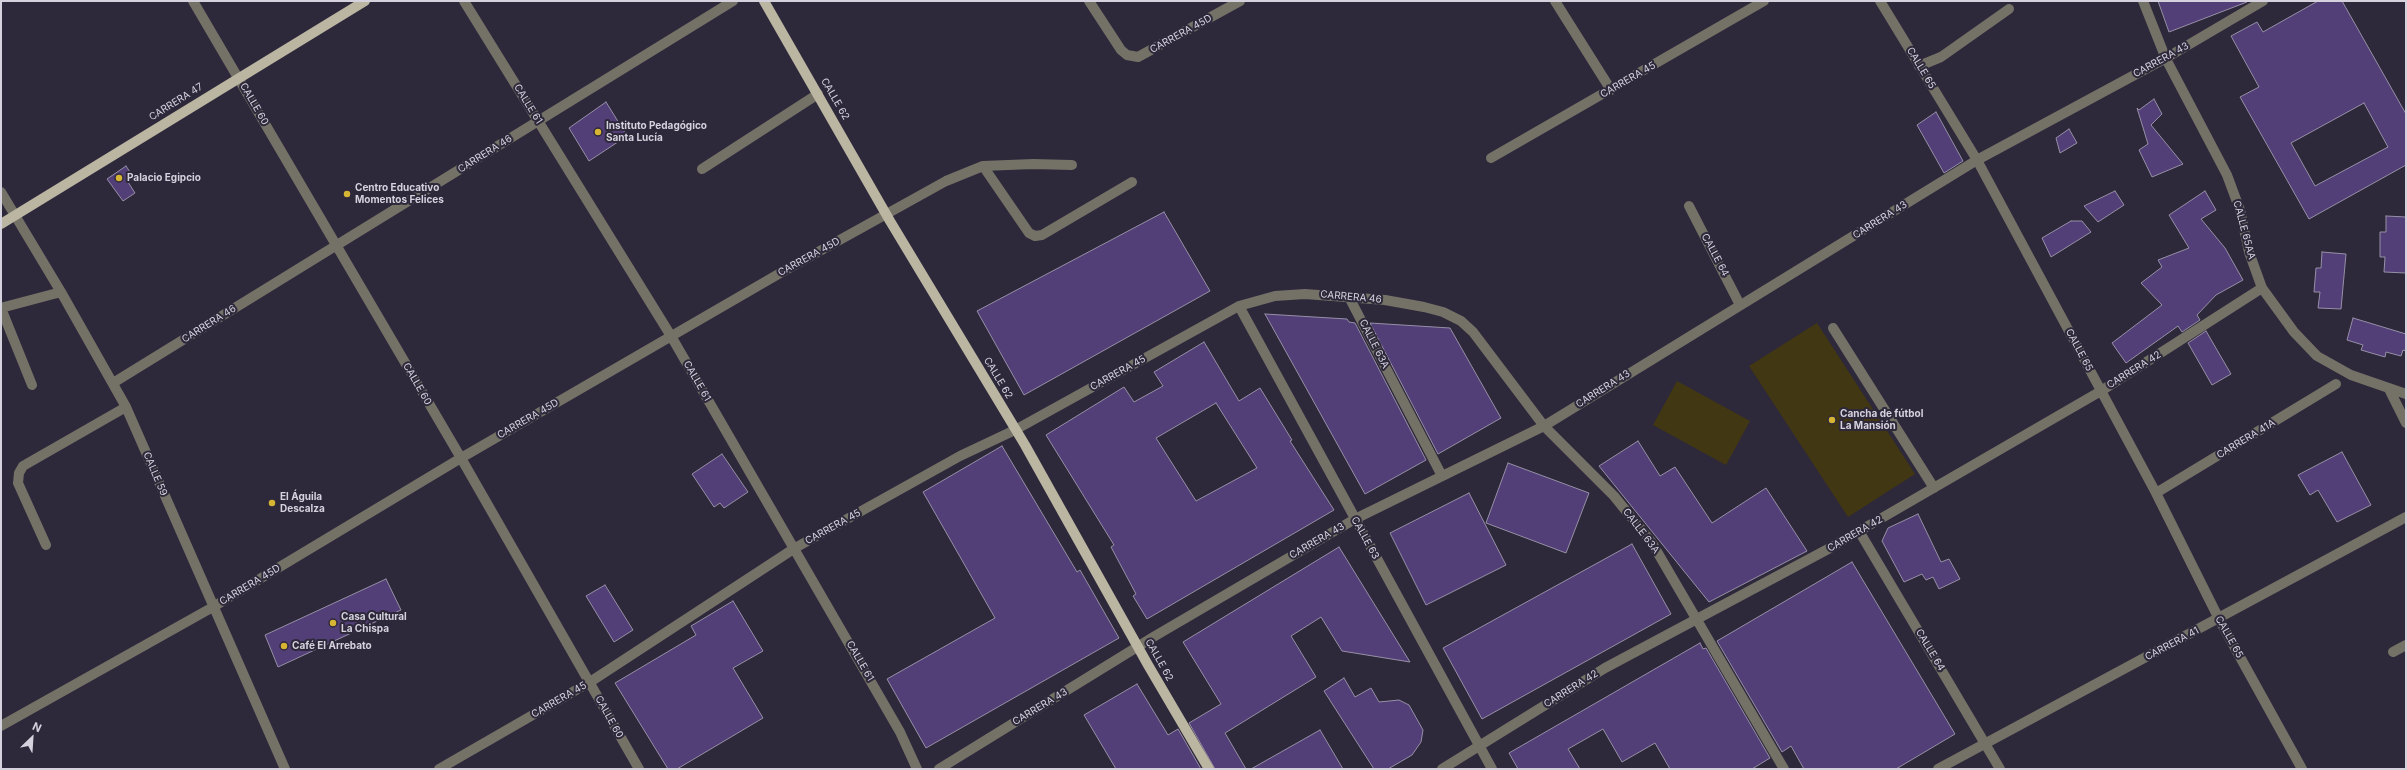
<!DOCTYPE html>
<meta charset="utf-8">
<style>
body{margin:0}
#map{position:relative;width:2407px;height:770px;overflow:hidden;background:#2e283b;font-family:Inter,sans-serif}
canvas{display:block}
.frame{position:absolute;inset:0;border:2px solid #d5d1dd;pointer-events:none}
.north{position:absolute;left:12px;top:718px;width:40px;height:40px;-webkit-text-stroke:3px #2e283b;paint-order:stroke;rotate:25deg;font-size:11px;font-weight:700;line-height:16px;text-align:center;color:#d5d1dd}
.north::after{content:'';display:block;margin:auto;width:14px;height:18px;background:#d5d1dd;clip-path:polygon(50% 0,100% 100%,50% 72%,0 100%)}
</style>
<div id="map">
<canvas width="2407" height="770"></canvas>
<div class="frame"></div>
<div class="north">N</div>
</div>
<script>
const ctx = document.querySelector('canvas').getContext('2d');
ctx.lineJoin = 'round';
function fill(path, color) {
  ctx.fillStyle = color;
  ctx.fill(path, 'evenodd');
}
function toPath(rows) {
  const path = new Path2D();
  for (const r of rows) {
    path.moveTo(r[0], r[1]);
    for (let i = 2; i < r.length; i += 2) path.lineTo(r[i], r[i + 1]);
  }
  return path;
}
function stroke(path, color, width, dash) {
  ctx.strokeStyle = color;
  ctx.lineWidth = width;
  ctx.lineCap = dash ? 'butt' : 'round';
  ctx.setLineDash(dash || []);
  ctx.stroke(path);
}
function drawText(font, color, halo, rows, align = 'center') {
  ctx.font = font + ' Inter,sans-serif';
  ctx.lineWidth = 4;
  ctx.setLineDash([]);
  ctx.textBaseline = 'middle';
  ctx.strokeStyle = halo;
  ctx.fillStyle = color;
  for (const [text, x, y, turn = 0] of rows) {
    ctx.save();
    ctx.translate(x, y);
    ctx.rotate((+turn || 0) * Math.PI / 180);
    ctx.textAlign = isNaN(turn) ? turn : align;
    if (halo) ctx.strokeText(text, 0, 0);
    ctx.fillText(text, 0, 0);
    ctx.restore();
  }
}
fill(toPath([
 [1817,323,1915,474,1848,517,1749,366],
 [1677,381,1750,421,1726,465,1653,425]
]), '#413713');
const building = toPath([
 [2158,1,2247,1,2247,2,2169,32,2158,1],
 [2318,1,2342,1,2406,114,2406,165,2309,219,2240,97,2259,87,2231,36,2257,22,2263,32,2318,1],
 [2364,103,2388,147,2315,186,2291,143,2364,103],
 [2154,99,2162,114,2151,125,2183,164,2152,177,2139,150,2148,144,2137,108,2139,110,2154,99],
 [606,102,627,136,589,161,569,128,606,102],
 [1936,112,1963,161,1944,173,1917,125,1936,112],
 [2069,129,2077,143,2060,153,2056,138,2069,129],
 [126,166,134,178,128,182,135,193,123,201,107,179,126,166],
 [2115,191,2124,205,2098,222,2084,206,2115,191],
 [2205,191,2216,210,2201,219,2225,248,2243,280,2216,295,2197,315,2200,320,2182,332,2178,326,2126,363,2112,343,2162,305,2141,283,2162,267,2158,260,2189,248,2169,215,2205,191],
 [1164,212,1210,291,1024,395,977,311,1164,212],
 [2386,216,2406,217,2406,273,2384,272,2385,257,2380,257,2380,232,2386,232,2386,216],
 [2071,221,2082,221,2091,232,2051,257,2042,238,2071,221],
 [2322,252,2346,254,2341,309,2318,308,2320,292,2314,292,2316,268,2321,268,2322,252],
 [1265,314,1347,319,1349,322,1355,323,1426,460,1365,494,1265,314],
 [2353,318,2406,334,2406,351,2403,350,2401,356,2386,352,2385,357,2361,350,2363,345,2347,340,2353,318],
 [1370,323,1450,328,1501,418,1438,454,1370,323],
 [2206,331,2231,374,2212,385,2188,343,2206,331],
 [1204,342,1239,401,1260,388,1292,440,1290,441,1334,510,1147,619,1133,596,1136,594,1111,547,1114,545,1046,435,1124,387,1134,402,1163,386,1154,372,1204,342],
 [1216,403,1257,468,1196,501,1156,438,1216,403],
 [1638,441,1660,476,1675,467,1712,523,1766,488,1807,551,1709,602,1599,466,1638,441],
 [1002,446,1077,572,1080,570,1119,638,926,748,887,679,995,618,923,492,1002,446],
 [2342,452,2371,505,2337,522,2318,490,2310,495,2298,475,2342,452],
 [722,454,748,492,724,508,720,503,714,507,692,474,722,454],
 [1508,463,1589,493,1566,553,1486,523,1508,463],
 [1469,493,1506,565,1426,605,1390,533,1469,493],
 [1918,514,1941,562,1949,559,1960,579,1939,589,1933,577,1926,580,1922,574,1904,582,1882,541,1888,528,1918,514],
 [1632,544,1671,614,1482,719,1443,648,1632,544],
 [1339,547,1410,662,1342,651,1321,617,1291,636,1316,677,1225,733,1246,769,1215,769,1189,723,1221,704,1183,642,1339,547],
 [1852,562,1955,734,1896,769,1804,769,1791,746,1782,752,1717,641,1852,562],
 [386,579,401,610,278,667,265,635,386,579],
 [605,585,633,630,614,642,586,596,605,585],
 [733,601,763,651,733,668,763,718,677,769,668,769,615,683,696,635,691,626,733,601],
 [1700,643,1703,649,1706,648,1770,758,1752,769,1670,769,1655,743,1622,762,1603,729,1568,749,1580,769,1518,769,1509,753,1700,643],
 [1344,678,1355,697,1371,688,1379,702,1399,700,1409,705,1423,730,1421,742,1412,755,1388,769,1374,769,1324,691,1344,678],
 [1137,684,1168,735,1178,729,1201,769,1116,769,1084,715,1137,684],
 [1320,730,1343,769,1251,769,1320,730]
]);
fill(building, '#533f77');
stroke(building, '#9690a6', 1);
stroke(toPath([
 [193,1,461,458,639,769],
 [464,1,671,336,900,732,917,769],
 [1089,1,1121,50,1127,55,1138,57,1240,1],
 [1555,1,1611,90],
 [1880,1,1977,160,2156,493,2219,619,2302,769],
 [2143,1,2166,59,2227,175,2240,210,2249,252,2262,288,2294,332,2317,356,2351,375,2406,394],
 [1919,66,1941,57,2009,9],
 [1491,158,1764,1],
 [983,166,1029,233,1035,236,1042,235,1132,182],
 [702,169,818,94],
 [1,192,61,292,126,407,285,769],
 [1689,206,1740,305],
 [1349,297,1442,476],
 [1239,306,1492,769],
 [1,308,32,385],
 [1,308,61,292],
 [1833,328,1934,488],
 [113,383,733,1],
 [2389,389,2406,423],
 [2156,493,2336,384],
 [1859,531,2000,769],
 [46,545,18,483,19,473,23,466,126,407],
 [2393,652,2406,645],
 [1,726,213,607,461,458,782,272,946,181,983,166,1033,164,1072,165],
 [439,769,590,682,795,548,960,456,1015,430,1239,306,1275,296,1305,294,1385,300,1424,307,1443,312,1461,321,1473,332,1544,426,1614,496,1652,543,1784,769],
 [939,769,1155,636,1355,519,1544,426,1977,160,2166,58,2263,1],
 [1442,769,1605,668,1830,548,2101,391,2262,288],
 [1938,769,2406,517]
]), '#747167', 10);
stroke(toPath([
 [764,1,890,221,1025,445,1148,665,1209,769],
 [1,224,365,1]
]), '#bbb6a2', 10);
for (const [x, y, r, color] of [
 [598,132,4,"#d6b534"],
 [119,178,4,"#d6b534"],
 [347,194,4,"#d6b534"],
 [1832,420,4,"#d6b534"],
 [272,503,4,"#d6b534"],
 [333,623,4,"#d6b534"],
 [284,646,4,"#d6b534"]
]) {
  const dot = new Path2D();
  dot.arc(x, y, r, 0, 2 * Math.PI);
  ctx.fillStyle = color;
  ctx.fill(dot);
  stroke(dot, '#2e283b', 1.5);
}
drawText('10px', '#d5d1dd', '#2e283b', [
 ["CARRERA 45D",1181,34,-29],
 ["CARRERA 43",2161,60,-29],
 ["CALLE 65",1921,68,59],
 ["CARRERA 45",1628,80,-30],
 ["CALLE 62",835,99,60],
 ["CARRERA 47",176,102,-32],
 ["CALLE 60",254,104,60],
 ["CALLE 61",528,104,58],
 ["CARRERA 46",485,154,-32],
 ["CARRERA 43",1880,220,-32],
 ["CALLE 65AA",2244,230,75],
 ["CALLE 64",1715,255,62],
 ["CARRERA 45D",809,257,-29],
 ["CARRERA 46",1351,297,5],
 ["CARRERA 46",209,324,-32],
 ["CALLE 63A",1374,344,63],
 ["CALLE 65",2079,350,62],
 ["CARRERA 42",2134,370,-32],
 ["CARRERA 45",1118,373,-29],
 ["CALLE 62",998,378,59],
 ["CALLE 61",697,381,60],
 ["CALLE 60",417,384,60],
 ["CARRERA 43",1603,389,-32],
 ["CARRERA 45D",528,419,-30],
 ["CARRERA 41A",2246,439,-31],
 ["CALLE 59",155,474,67],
 ["CARRERA 45",833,527,-29],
 ["CALLE 63A",1641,531,53],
 ["CARRERA 42",1855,534,-30],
 ["CALLE 63",1365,538,61],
 ["CARRERA 43",1317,541,-30],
 ["CARRERA 45D",250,585,-31],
 ["CALLE 65",2229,637,61],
 ["CARRERA 41",2172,644,-28],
 ["CALLE 64",1930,650,59],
 ["CALLE 62",1159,660,61],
 ["CALLE 61",860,661,60],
 ["CARRERA 42",1571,689,-32],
 ["CARRERA 45",559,700,-30],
 ["CARRERA 43",1040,707,-31],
 ["CALLE 60",609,717,61]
]);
drawText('bold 10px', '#d5d1dd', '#2e283b', [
 ["Instituto Pedagógico",606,126],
 ["Santa Lucía",606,138],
 ["Palacio Egipcio",127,178],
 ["Centro Educativo",355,188],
 ["Momentos Felices",355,200],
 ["Cancha de fútbol",1840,414],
 ["La Mansión",1840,426],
 ["El Águila",280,497],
 ["Descalza",280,509],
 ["Casa Cultural",341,617],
 ["La Chispa",341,629],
 ["Café El Arrebato",292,646]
], 'left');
</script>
